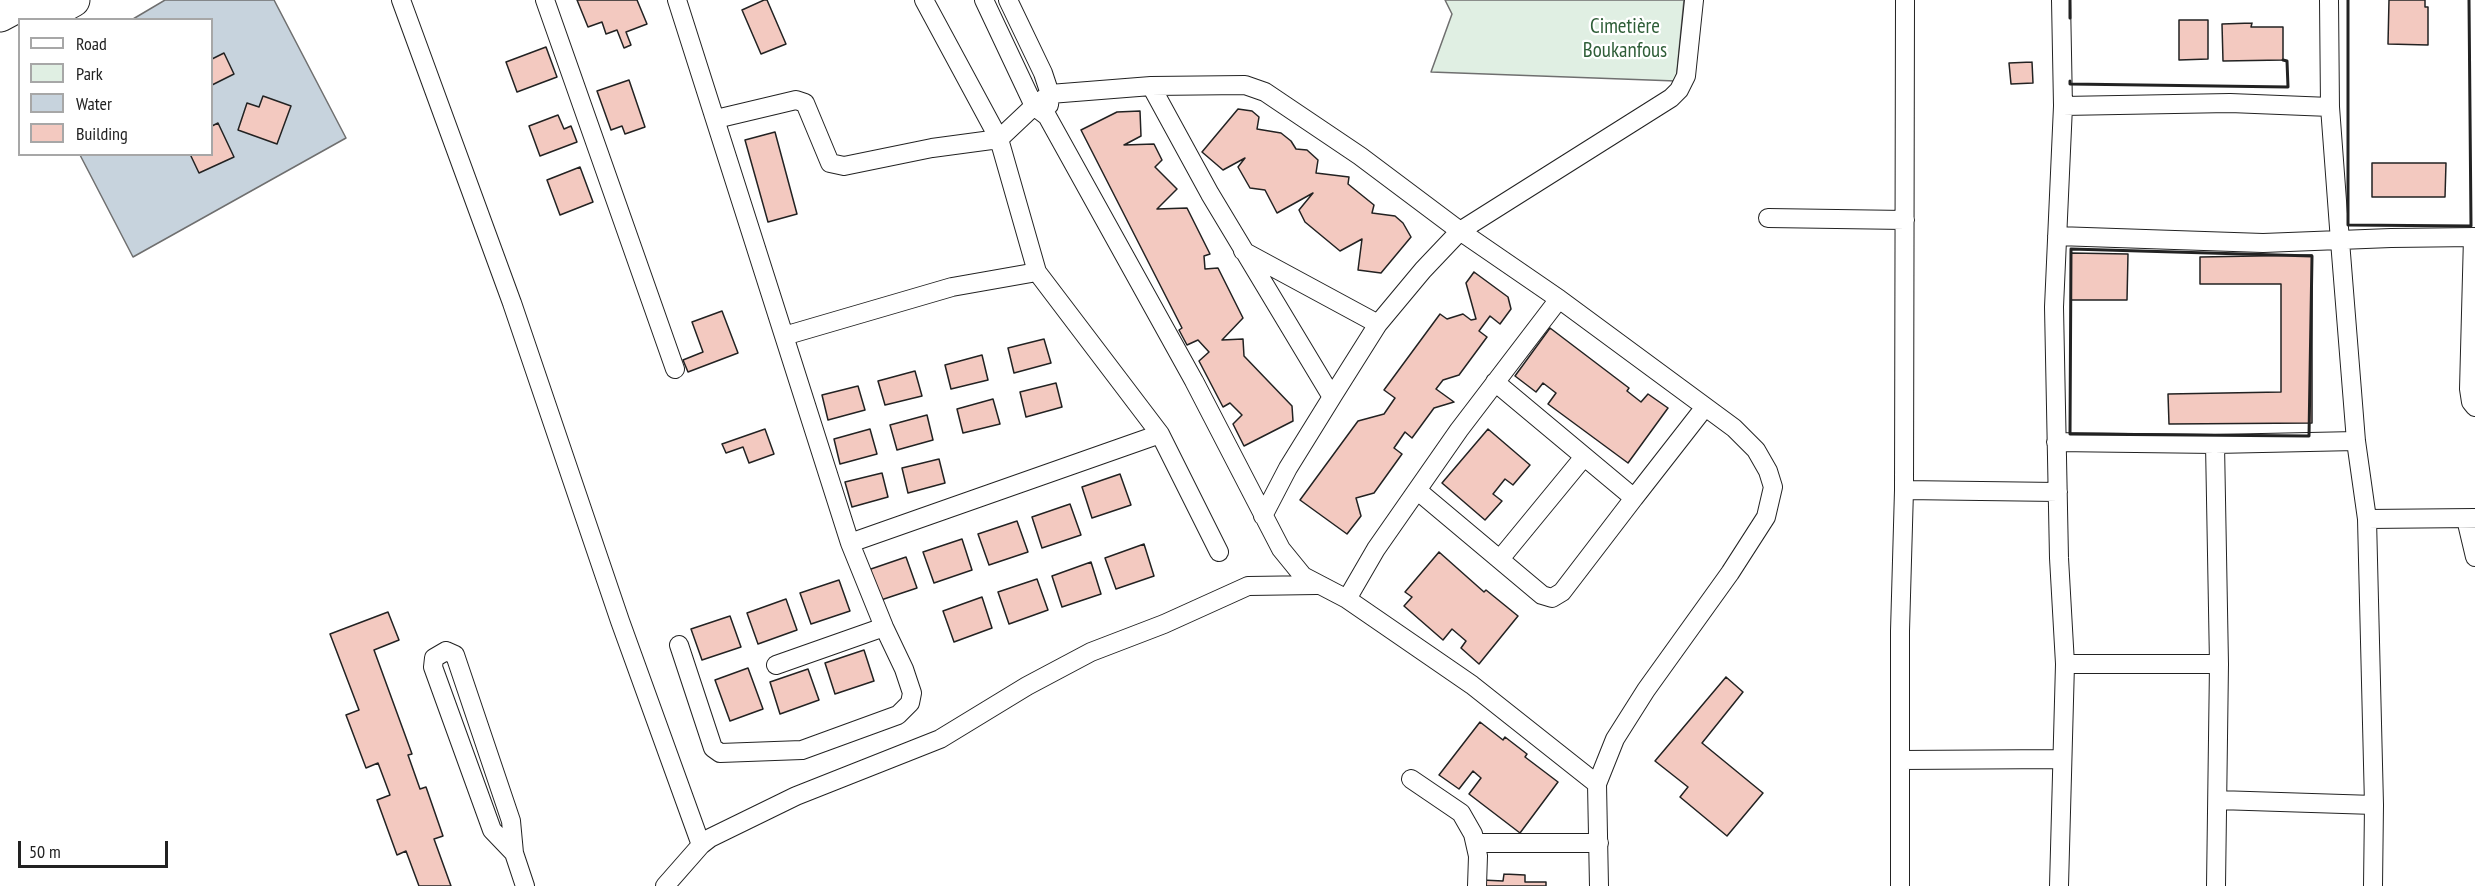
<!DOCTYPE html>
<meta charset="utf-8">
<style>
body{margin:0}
#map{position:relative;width:2475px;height:886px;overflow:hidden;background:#fff;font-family:"PT Sans Narrow",sans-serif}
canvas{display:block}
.legend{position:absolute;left:18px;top:18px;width:195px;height:138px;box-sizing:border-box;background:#fff;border:2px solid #a7a7a7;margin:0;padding:8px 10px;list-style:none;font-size:18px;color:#222}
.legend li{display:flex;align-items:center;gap:12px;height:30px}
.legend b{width:30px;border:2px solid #a7a7a7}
.scale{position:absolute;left:18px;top:841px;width:150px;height:27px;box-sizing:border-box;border:3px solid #222;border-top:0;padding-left:8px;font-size:18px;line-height:21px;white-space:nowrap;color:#222;-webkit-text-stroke:4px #fff;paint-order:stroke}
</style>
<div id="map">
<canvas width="2475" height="886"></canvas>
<ul class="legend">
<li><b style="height:8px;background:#fff"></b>Road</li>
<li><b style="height:16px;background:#e0efe3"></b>Park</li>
<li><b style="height:16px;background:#c7d3dd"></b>Water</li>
<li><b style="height:16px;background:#f3c9c0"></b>Building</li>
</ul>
<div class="scale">50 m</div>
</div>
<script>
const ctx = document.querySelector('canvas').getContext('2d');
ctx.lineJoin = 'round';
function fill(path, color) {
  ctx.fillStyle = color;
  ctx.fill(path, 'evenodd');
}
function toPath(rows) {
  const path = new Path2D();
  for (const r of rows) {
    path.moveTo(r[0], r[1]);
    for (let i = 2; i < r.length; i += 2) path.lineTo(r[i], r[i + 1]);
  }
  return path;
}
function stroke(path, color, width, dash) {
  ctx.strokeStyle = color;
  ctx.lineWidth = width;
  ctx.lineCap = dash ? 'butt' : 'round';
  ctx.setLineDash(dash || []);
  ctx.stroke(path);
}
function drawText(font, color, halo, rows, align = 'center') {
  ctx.font = font + ' "PT Sans Narrow",sans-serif';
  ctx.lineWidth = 4.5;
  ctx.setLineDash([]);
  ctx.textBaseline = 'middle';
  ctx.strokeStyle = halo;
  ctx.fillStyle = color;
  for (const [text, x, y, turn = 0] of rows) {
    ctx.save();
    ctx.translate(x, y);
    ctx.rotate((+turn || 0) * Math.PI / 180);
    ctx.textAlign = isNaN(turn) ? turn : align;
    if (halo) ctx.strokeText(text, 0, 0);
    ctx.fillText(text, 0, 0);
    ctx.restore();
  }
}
const green = toPath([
 [1445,0,1684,0,1676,81,1431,72,1452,14,1445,0]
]);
fill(green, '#e0efe3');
stroke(green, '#6f6f6f', 1.5);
const water = toPath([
 [165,0,274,0,346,138,133,257,80,155,212,154,212,20,133,19,165,0]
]);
fill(water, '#c7d3dd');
stroke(water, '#6f6f6f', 1.5);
const building = toPath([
 [577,0,637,0,647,24,626,32,631,45,624,48,617,30,606,34,602,22,588,27,577,0],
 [764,0,767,0,786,44,761,54,742,10,764,0],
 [2389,0,2425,0,2425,7,2428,7,2428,45,2388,44,2389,0],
 [2179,20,2208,20,2208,59,2179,60,2179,20],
 [2252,23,2251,27,2283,27,2283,60,2223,61,2222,24,2252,23],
 [546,47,557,77,517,92,506,62,546,47],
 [224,53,234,74,212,85,212,59,224,53],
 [2032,62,2033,83,2011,84,2009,63,2032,62],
 [629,80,645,127,625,134,622,126,611,130,597,91,629,80],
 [263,96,291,106,277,144,238,130,247,103,259,107,263,96],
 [1238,109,1252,111,1259,117,1257,129,1281,133,1291,141,1296,149,1307,150,1318,160,1316,173,1349,177,1348,184,1374,205,1372,213,1395,216,1403,223,1411,237,1381,273,1358,270,1362,239,1340,251,1305,222,1299,210,1313,193,1277,213,1265,190,1250,188,1238,167,1245,158,1223,170,1202,152,1238,109],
 [1140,111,1141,136,1124,145,1154,144,1162,160,1155,167,1177,189,1157,209,1187,208,1210,254,1204,256,1205,269,1218,268,1243,318,1222,340,1243,339,1244,356,1292,406,1293,421,1244,446,1233,424,1242,415,1230,403,1223,407,1199,361,1209,352,1198,340,1187,345,1179,330,1182,328,1081,130,1117,112,1140,111],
 [558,115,564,129,571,126,577,142,540,156,529,126,558,115],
 [218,123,234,157,199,173,190,154,212,154,212,126,218,123],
 [775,132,797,214,768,222,745,140,775,132],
 [2372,163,2446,163,2445,197,2372,197,2372,163],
 [580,167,593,202,560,215,547,180,580,167],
 [2071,253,2128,254,2127,300,2071,300,2071,253],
 [2312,255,2312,423,2169,424,2168,394,2281,392,2281,284,2200,284,2200,257,2312,255],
 [1474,272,1508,297,1511,309,1500,324,1490,316,1479,331,1487,337,1459,375,1443,380,1436,389,1454,402,1434,408,1412,438,1405,432,1394,448,1402,454,1374,493,1356,498,1361,516,1347,534,1300,500,1358,421,1384,414,1395,398,1384,390,1440,314,1447,319,1463,314,1471,320,1476,319,1466,283,1474,272],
 [722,311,738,353,688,372,683,360,703,352,692,322,722,311],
 [1550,328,1629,388,1627,391,1641,402,1648,394,1668,408,1628,463,1548,404,1556,393,1543,383,1536,392,1515,376,1550,328],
 [1044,339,1051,363,1014,373,1008,348,1044,339],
 [982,355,988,380,951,389,945,365,982,355],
 [915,371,922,396,885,405,878,381,915,371],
 [1056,383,1062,407,1026,417,1020,392,1056,383],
 [858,386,865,410,828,420,822,395,858,386],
 [993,399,1000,424,963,433,957,409,993,399],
 [927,415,933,440,897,450,890,425,927,415],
 [765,429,774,454,749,463,743,447,726,453,722,444,765,429],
 [870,429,877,454,840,464,834,439,870,429],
 [1488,429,1530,465,1513,485,1505,479,1493,494,1502,501,1485,520,1442,483,1488,429],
 [939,459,945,483,908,493,902,468,939,459],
 [882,473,888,497,852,507,845,482,882,473],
 [1120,474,1131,505,1092,518,1082,487,1120,474],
 [1070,504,1081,535,1042,548,1032,517,1070,504],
 [1017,521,1028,552,989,565,978,534,1017,521],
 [962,539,972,570,934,583,923,552,962,539],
 [1144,544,1154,576,1116,589,1105,558,1144,544],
 [1439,552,1484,592,1486,590,1518,616,1479,664,1461,648,1466,641,1452,629,1443,640,1404,606,1412,597,1405,592,1439,552],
 [906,557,917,588,878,601,868,570,906,557],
 [1091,562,1101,594,1062,607,1052,576,1091,562],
 [1037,579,1048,610,1009,624,998,592,1037,579],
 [839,580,850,611,811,624,800,593,839,580],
 [982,597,992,628,954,642,943,611,982,597],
 [786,599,797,630,758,644,747,613,786,599],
 [388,612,399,640,374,650,412,754,408,755,420,789,426,787,443,836,434,839,451,886,419,886,406,851,397,855,377,800,390,795,378,763,366,768,346,715,359,710,330,634,388,612],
 [730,616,741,647,702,660,691,629,730,616],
 [864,650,874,681,835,694,825,663,864,650],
 [748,668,763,709,730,721,715,680,748,668],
 [808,669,819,700,780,714,770,682,808,669],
 [1726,677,1743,692,1702,743,1763,793,1727,836,1680,797,1688,787,1655,761,1726,677],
 [1480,722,1503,740,1505,737,1527,754,1525,757,1558,782,1520,833,1469,794,1481,778,1473,771,1459,789,1439,775,1480,722],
 [1504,874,1525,875,1525,882,1546,882,1546,886,1482,886,1482,880,1503,881,1504,874]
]);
fill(building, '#f3c9c0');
stroke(building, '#222', 1.5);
const street = toPath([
 [401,0,512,303,620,621,701,845],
 [545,0,675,369],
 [677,0,850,543,884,627,904,669,912,693,910,703,898,715,802,750,720,753,713,748,679,645],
 [924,0,999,139,1037,272,1160,434,1219,552],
 [984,0,1034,106,1047,116,1194,381,1281,549,1303,576,1347,599,1472,685,1597,784],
 [1008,0,1043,73,1050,94,1049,105],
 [2329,0,2330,107,2340,241,2356,441,2367,519,2374,805,2373,886],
 [1151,86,1210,194,1332,397,1288,468,1263,516],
 [2063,106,2230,103,2330,107],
 [716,119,796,100,805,103,830,163,844,166,932,148,999,139,1034,106,1050,94,1151,86,1245,85,1265,92,1360,156,1460,231,1559,299,1734,428,1756,450,1768,471,1773,487,1766,517,1730,573,1646,690,1615,739,1597,784,1599,886],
 [1768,218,1905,220],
 [2057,236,2263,243,2391,238,2475,237],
 [2473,237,2469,389,2471,402,2475,407],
 [1243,251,1378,324],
 [784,336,952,287,1037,272],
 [1332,397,1378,324,1423,270,1460,231,1671,98,1679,90,1686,76,1694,0],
 [2056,442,2215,444,2219,664,2216,886],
 [2215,444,2356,441],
 [1904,490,2058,492],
 [1418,491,1542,595,1552,598,1562,592,1634,498,1495,382],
 [1634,498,1705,407],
 [2367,519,2475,518],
 [2466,519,2475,557],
 [850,543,1160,434],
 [1500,559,1583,458],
 [1347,599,1376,549,1459,430,1559,299],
 [446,651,455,655,511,821,514,853,492,830,433,667,434,658,446,651],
 [2065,664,2219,664],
 [776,665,884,627],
 [1901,760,2062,759],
 [1411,779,1461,813,1473,834,1478,856,1477,886],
 [2218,800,2374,805],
 [1475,843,1599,843],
 [514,853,525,886],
 [665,886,701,845,710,838,796,796,940,739,1027,686,1091,652,1164,624,1248,586,1317,585],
 [1900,886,1900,631,1904,490,1905,0],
 [2059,886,2065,664,2059,558,2054,307,2063,106,2061,0]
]);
const highway = toPath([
 [0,15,28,0],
 [37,20,73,0]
]);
stroke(street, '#222', 20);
stroke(highway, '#222', 35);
stroke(street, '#fff', 18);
stroke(highway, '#fff', 33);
stroke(toPath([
 [2348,0,2348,225,2471,226,2469,0],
 [2070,18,2070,0],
 [2070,81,2070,84,2288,87,2287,61,2283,60],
 [2071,249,2312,256,2309,436,2070,434,2071,249]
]), '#222', 3);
drawText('21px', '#2f5e38', '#fff', [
 ["Cimetière",1625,27],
 ["Boukanfous",1625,51]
]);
</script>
